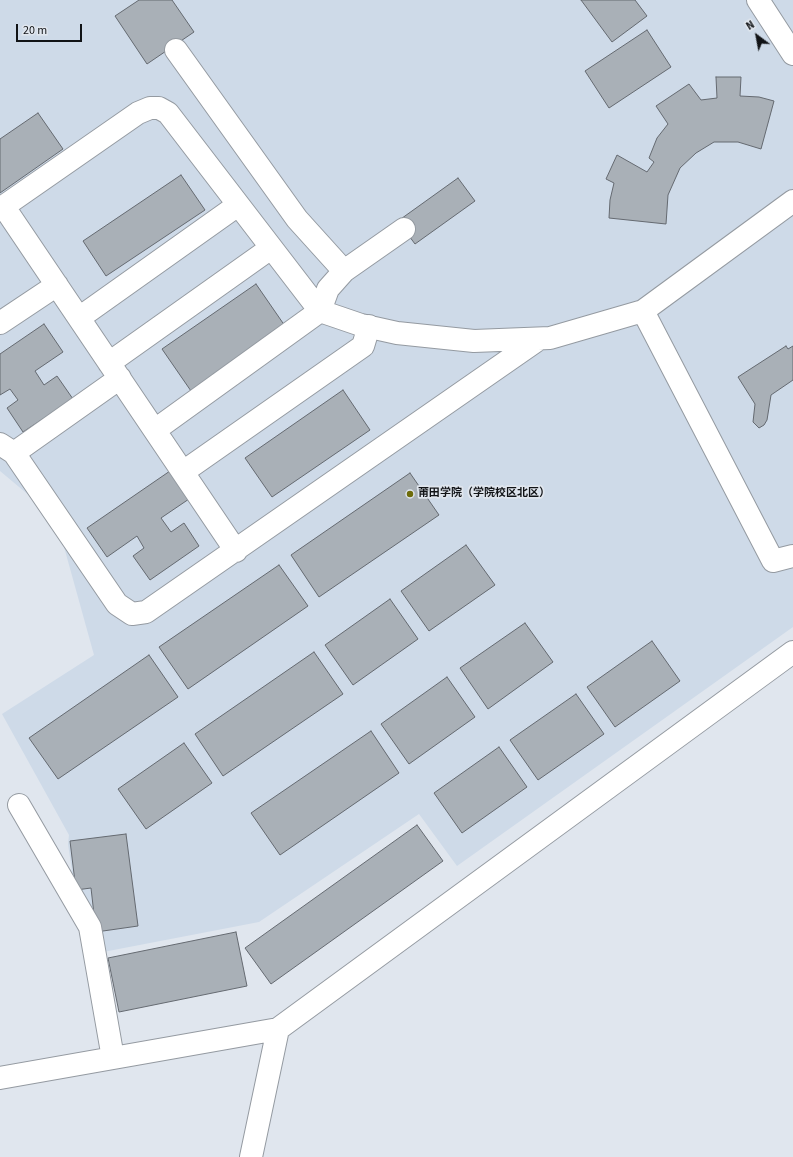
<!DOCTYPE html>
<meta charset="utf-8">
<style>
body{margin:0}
#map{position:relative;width:793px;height:1157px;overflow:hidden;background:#e0e6ee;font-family:"Source Sans 3",sans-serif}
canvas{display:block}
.north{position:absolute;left:737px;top:16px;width:40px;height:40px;-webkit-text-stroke:3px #e0e6ee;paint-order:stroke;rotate:328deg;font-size:11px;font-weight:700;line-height:16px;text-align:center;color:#111316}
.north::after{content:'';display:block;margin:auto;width:14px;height:18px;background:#111316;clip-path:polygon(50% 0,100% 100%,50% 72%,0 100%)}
.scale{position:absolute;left:16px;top:24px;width:66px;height:18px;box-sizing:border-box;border:2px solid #111316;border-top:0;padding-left:5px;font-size:12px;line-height:14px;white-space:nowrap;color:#111316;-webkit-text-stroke:3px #e0e6ee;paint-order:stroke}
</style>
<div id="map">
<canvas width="793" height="1157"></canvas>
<div class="north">N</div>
<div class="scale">20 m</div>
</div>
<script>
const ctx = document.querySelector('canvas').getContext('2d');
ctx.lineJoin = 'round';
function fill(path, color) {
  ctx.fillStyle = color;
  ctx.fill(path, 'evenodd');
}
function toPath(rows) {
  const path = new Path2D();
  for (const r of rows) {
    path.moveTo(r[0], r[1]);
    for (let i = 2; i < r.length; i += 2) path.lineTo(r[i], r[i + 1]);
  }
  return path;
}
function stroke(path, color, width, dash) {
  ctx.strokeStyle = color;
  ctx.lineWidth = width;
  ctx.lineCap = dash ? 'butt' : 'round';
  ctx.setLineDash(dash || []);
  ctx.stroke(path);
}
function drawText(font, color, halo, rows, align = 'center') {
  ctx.font = font + ' "Source Sans 3","Noto Sans SC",sans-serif';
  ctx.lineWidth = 3.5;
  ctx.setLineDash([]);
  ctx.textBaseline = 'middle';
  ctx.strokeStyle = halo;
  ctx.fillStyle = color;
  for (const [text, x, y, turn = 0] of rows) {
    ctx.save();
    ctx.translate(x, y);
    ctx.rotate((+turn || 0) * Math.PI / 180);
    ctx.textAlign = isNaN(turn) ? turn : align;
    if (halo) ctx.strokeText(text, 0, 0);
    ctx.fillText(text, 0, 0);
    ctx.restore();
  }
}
fill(toPath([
 [0,0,793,0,793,627,457,866,419,814,259,922,98,953,76,898,68,844,69,835,2,714,94,655,56,518,0,471]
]), '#cedae8');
const building = toPath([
 [139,0,172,0,194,32,147,64,115,16,139,0],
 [581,0,635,0,647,16,612,42,581,0],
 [647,30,671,67,609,108,585,71,647,30],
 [716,77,741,77,740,96,759,97,774,101,761,149,738,142,714,142,696,153,680,168,668,195,666,224,609,218,610,200,614,183,606,179,617,155,647,172,654,162,649,158,657,138,668,124,656,106,689,84,701,100,717,98,716,77],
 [38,113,63,149,0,193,0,139,38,113],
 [181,175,205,210,106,276,83,241,181,175],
 [458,178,475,201,415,244,398,221,458,178],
 [256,284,285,326,191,391,162,349,256,284],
 [44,324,63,352,35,371,44,385,57,376,73,399,23,432,7,408,18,400,10,389,0,395,0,354,44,324],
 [786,346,788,349,793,346,793,380,771,395,767,420,764,425,759,428,753,422,755,404,738,377,786,346],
 [343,390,370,430,272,497,245,458,343,390],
 [170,471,189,499,161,518,171,532,184,523,199,546,150,580,133,556,144,548,137,536,107,557,87,528,170,471],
 [410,473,439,515,319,597,291,555,410,473],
 [466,545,495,585,429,631,401,591,466,545],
 [279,565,308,606,188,689,159,647,279,565],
 [390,599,418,639,353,685,325,645,390,599],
 [525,623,553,662,488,709,460,668,525,623],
 [652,641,680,681,615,727,587,687,652,641],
 [314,652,343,694,223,776,195,734,314,652],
 [149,655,178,697,58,779,29,738,149,655],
 [447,677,475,717,409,764,381,724,447,677],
 [576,694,604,734,538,780,510,740,576,694],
 [371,731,399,773,280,855,251,813,371,731],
 [184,743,212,783,146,829,118,789,184,743],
 [499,747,527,787,462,833,434,793,499,747],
 [417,825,443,861,271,984,245,948,417,825],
 [126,834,138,926,96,932,91,888,76,890,70,841,126,834],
 [236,932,247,986,119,1012,108,958,236,932]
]);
fill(building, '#a9b0b7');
stroke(building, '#656a71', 1);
const minor = toPath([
 [758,0,793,54],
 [176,50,297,219,344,271],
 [4,207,236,551],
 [0,209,138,113,150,108,159,108,168,113,320,311,361,325,397,333,474,341,550,338,643,311,793,201],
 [643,311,773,561,793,556],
 [79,318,238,205],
 [0,323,57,285],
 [109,363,271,248],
 [155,430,320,311,328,289,344,271,404,229],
 [0,444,14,453,117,604,132,614,146,612,539,339],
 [14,453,120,378],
 [183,472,363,346,369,326],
 [19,805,90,927,113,1058],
 [0,1078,278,1029,793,652],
 [251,1157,278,1029]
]);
stroke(minor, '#949aa1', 24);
stroke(minor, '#fff', 22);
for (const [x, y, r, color] of [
 [410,494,4,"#6e6c0b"]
]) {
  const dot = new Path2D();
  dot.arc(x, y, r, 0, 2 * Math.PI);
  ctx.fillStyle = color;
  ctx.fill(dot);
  stroke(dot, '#e0e6ee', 1.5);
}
drawText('bold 11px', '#111316', '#e0e6ee', [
 ["莆田学院（学院校区北区）",418,494]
], 'left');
</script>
